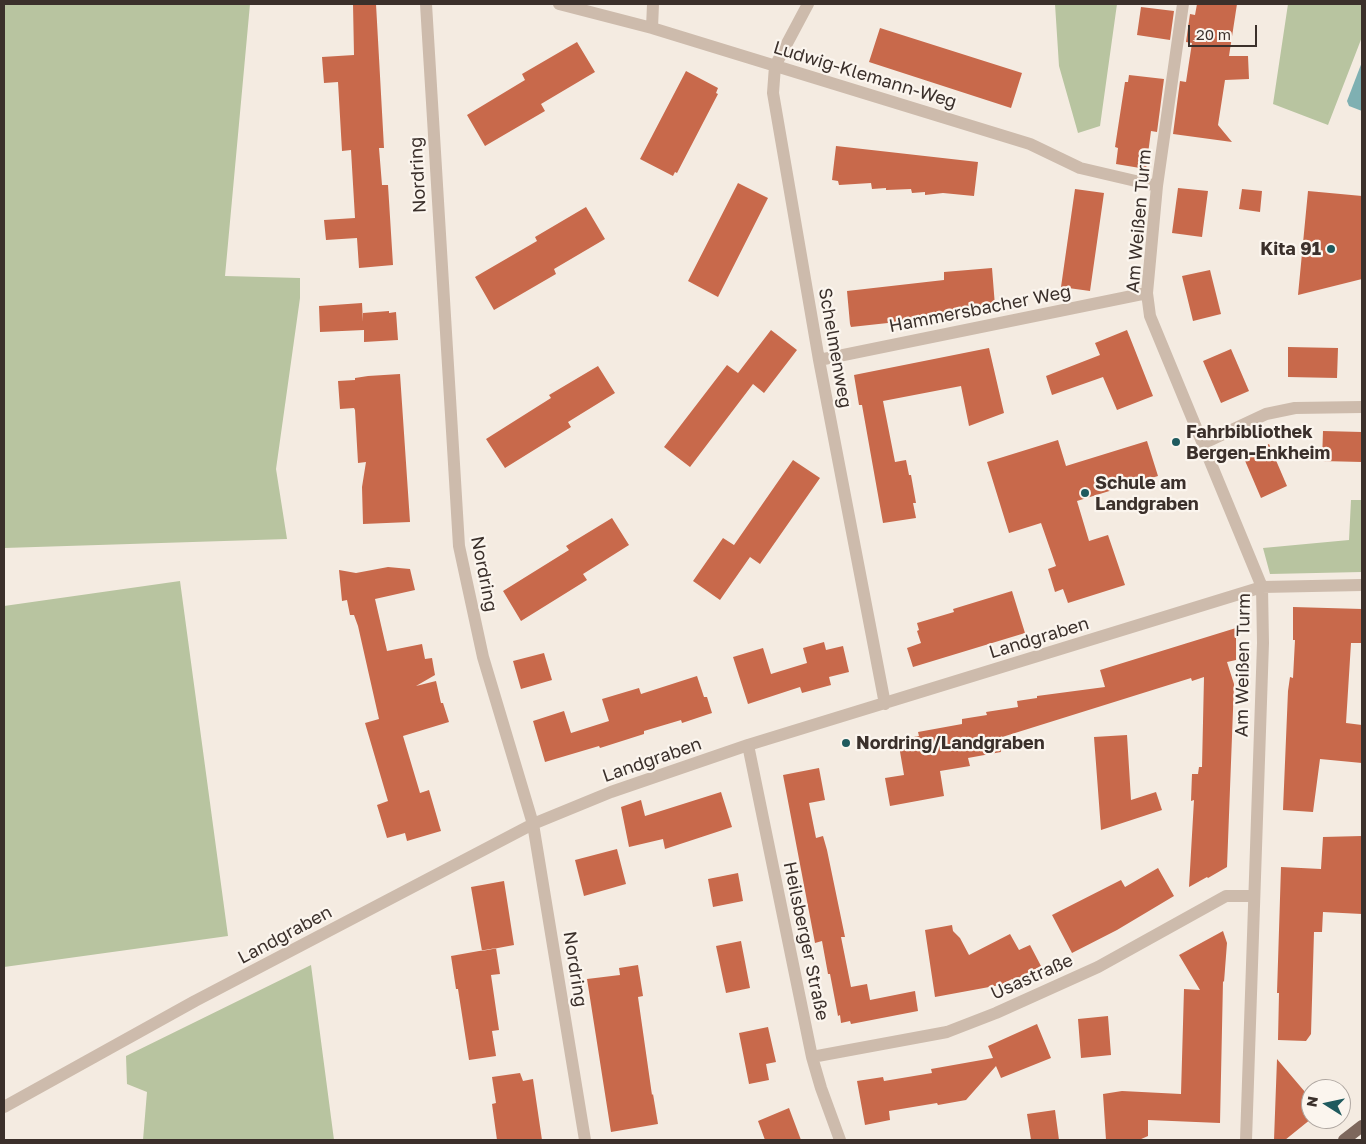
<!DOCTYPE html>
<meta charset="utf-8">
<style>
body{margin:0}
#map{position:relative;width:1366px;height:1144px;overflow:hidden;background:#f4ebe1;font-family:"Golos Text",sans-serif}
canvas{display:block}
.frame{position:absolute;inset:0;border:5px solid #3b302b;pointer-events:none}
.north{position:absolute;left:1301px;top:1079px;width:50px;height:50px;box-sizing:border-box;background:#fbf5ee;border:1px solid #aea6a0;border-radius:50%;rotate:280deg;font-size:14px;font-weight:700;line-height:20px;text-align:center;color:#3b302b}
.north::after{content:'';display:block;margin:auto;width:18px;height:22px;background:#1f5a5e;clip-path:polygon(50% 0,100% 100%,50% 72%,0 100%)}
.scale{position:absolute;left:1188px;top:25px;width:69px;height:22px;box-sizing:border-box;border:2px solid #3b302b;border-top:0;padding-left:6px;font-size:15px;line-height:18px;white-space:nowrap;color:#3b302b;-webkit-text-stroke:4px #fbf5ee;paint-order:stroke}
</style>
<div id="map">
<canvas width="1366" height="1144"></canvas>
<div class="frame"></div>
<div class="north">N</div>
<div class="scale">20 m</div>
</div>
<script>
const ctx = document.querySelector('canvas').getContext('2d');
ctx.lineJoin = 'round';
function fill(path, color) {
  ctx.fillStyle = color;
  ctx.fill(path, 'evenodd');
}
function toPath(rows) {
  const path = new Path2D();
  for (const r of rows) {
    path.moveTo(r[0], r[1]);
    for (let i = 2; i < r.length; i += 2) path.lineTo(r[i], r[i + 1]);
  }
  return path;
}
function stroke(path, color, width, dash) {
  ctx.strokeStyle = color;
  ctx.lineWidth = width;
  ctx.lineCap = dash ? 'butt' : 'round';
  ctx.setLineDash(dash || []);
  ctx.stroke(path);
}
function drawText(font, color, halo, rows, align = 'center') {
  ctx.font = font + ' "Golos Text",sans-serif';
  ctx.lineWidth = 4.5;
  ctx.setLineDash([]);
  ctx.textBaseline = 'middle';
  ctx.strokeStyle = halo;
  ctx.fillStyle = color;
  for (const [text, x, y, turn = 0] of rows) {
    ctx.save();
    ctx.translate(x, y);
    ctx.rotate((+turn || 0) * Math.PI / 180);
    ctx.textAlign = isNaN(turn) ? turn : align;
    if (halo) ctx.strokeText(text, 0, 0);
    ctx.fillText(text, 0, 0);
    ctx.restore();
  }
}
fill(toPath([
 [4,4,250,4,225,276,300,278,300,298,276,469,287,539,4,548],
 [1055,4,1117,4,1100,126,1078,133,1059,66],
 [1288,4,1362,4,1362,37,1328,125,1273,104],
 [1351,500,1362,500,1362,572,1270,574,1263,548,1349,540],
 [180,581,228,936,4,967,4,606],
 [311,965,334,1140,143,1140,147,1092,127,1084,126,1056]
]), '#b8c4a0');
fill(toPath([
 [1362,62,1362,111,1349,106,1347,101]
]), '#7fb0b2');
fill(toPath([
 [353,4,376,4,384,148,379,148,382,185,388,185,393,265,359,268,357,238,326,240,324,220,355,218,351,150,342,151,338,82,324,83,322,57,354,55],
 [1197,4,1237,4,1229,56,1248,56,1249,79,1225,80,1218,125,1232,142,1173,134,1180,81,1186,82,1192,43,1186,42,1190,14,1195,15],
 [1141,7,1174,11,1170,40,1137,35],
 [880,28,1022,73,1011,108,869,62],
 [577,42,595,72,541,104,545,111,485,146,467,115,525,80,522,74],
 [686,71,718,88,716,93,718,94,677,173,675,172,673,176,640,159],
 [1129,75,1164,79,1157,132,1151,131,1146,169,1116,164,1118,148,1115,147,1125,82,1128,82],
 [836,146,978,162,974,196,943,193,925,195,925,192,912,193,911,189,886,190,886,188,872,189,871,183,839,185,838,181,832,180],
 [738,183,768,198,718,297,688,281],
 [1178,188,1208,191,1202,237,1172,233],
 [1075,189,1104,193,1090,291,1061,287],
 [1242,189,1262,191,1260,212,1239,209],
 [1308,191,1362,196,1362,279,1298,295],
 [586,207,605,239,554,269,556,274,494,310,475,277,537,241,535,237],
 [992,268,995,306,947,311,948,314,943,314,943,317,851,327,850,324,847,291,944,280,944,272],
 [1210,270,1221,314,1193,321,1182,276],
 [362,303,363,322,363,313,389,311,389,313,396,312,398,340,364,342,364,330,320,332,319,306],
 [771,330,797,350,764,393,753,384,690,467,664,447,727,365,738,373],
 [1127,330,1153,396,1117,410,1103,377,1052,395,1046,376,1100,355,1095,343],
 [1288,347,1338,348,1337,378,1288,377],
 [989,348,1004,413,969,426,961,386,883,401,895,462,906,460,909,475,911,475,916,503,913,503,916,518,883,523,870,450,862,405,859,405,854,375],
 [1231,349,1249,391,1221,403,1203,361],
 [598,366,615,393,568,422,571,427,505,468,486,439,551,398,549,395],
 [400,374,410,522,363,524,362,487,366,462,358,463,355,410,354,408,340,409,338,381,355,380,355,378,368,376],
 [1323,431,1362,432,1362,462,1322,461],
 [1058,440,1066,466,1147,441,1158,476,1077,501,1089,541,1108,535,1125,585,1068,603,1063,589,1055,592,1048,569,1056,566,1041,523,1009,533,987,462],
 [1269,444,1287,486,1261,498,1243,456],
 [793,460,820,478,760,564,750,557,720,600,693,581,723,538,734,545],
 [612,518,629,545,583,574,587,580,521,621,503,591,569,550,566,546],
 [388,567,410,569,415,590,375,599,387,651,422,644,425,659,432,658,435,675,416,686,436,681,441,703,443,703,449,722,403,736,420,793,429,790,441,831,407,841,405,833,387,838,377,805,388,801,365,723,379,719,358,626,354,615,350,615,347,600,342,601,339,570,356,573],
 [1012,591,1025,633,913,667,907,648,921,643,917,631,919,630,917,623,954,612,953,609],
 [1293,607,1362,609,1362,643,1351,643,1346,723,1362,725,1362,763,1320,759,1313,812,1283,810,1288,691,1290,677,1293,678,1295,640,1293,640],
 [1236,628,1236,660,1227,662,1234,684,1227,867,1208,878,1207,877,1189,887,1194,800,1191,801,1192,774,1198,774,1199,767,1202,767,1204,677,1192,681,1191,678,999,738,1001,752,968,758,970,766,940,771,944,796,890,806,885,778,904,775,898,740,919,736,918,732,962,724,962,719,987,715,986,712,1018,707,1017,701,1037,698,1037,696,1105,687,1100,670],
 [824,642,826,650,843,646,849,672,829,677,831,685,802,693,800,687,748,704,733,657,763,648,771,674,807,663,803,648],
 [544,653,552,680,521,689,513,661],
 [697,676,704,697,707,697,712,713,682,723,681,720,644,731,644,734,600,748,599,746,545,762,533,721,564,711,571,733,609,721,602,699,639,688,641,694],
 [1127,735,1131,800,1156,792,1162,810,1101,830,1094,737],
 [819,768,825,800,809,803,816,838,823,836,827,850,845,937,841,937,851,987,867,984,870,1000,915,991,918,1011,851,1024,850,1021,841,1023,840,1015,838,1016,830,974,828,974,822,941,815,943,783,775],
 [721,792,732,827,665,849,663,839,629,847,621,807,641,800,645,816],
 [1362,836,1362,914,1323,912,1322,932,1314,932,1311,1034,1306,1041,1278,1040,1279,993,1277,993,1281,867,1321,869,1323,837],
 [617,849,626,884,584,896,575,860],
 [1158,868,1174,896,1117,930,1072,953,1052,915,1121,880,1125,887],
 [738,873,743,901,713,907,708,879],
 [504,881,514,945,482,951,471,887],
 [952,925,953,931,960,938,969,955,1010,934,1019,950,1030,945,1041,966,1013,981,1012,979,1000,985,935,997,925,930],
 [1223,931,1227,943,1224,982,1223,981,1220,1123,1148,1120,1148,1136,1139,1140,1106,1140,1103,1094,1122,1091,1181,1094,1184,989,1200,990,1179,955],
 [741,941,750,988,726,993,716,946],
 [496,948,500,974,491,975,499,1030,492,1031,496,1056,469,1060,458,989,456,989,451,956],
 [638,965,643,996,638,997,652,1095,653,1094,658,1124,611,1132,587,979,620,975,619,968],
 [1108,1016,1111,1055,1081,1058,1078,1019],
 [1037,1024,1051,1058,1001,1078,996,1066,966,1100,938,1105,937,1103,889,1111,890,1120,865,1125,857,1081,883,1077,884,1081,932,1073,931,1069,993,1058,988,1046],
 [768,1027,776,1062,766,1064,769,1080,749,1084,739,1033],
 [1277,1059,1311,1099,1311,1119,1285,1140,1274,1140],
 [520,1073,523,1081,533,1079,542,1140,497,1140,492,1104,496,1103,492,1077],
 [789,1108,801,1140,765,1140,758,1121],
 [1055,1110,1059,1140,1031,1140,1027,1114]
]), '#c8694b');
stroke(toPath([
 [426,4,459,546,483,657,533,824,585,1140],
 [559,4,652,28,1030,144,1080,168,1157,186],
 [808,4,775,66,773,93,819,360,885,704],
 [1183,4,1157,186,1147,293,1150,316,1262,587,1263,643,1246,1140],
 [652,28,653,4],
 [819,360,1147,293],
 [1204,443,1266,414,1295,408,1362,407],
 [748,745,812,1057,821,1088,840,1140],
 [812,1057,947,1032,996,1013,1098,967,1226,896,1253,896],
 [4,1107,195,1001,533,824,611,792,748,745,1262,587,1362,585]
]), '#cdbbac', 12);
stroke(toPath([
 [1344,1140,1362,1126]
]), '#7d675c', 12);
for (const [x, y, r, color] of [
 [1331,249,5,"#1f5a5e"],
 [1176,442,5,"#1f5a5e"],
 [1085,493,5,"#1f5a5e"],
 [846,743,5,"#1f5a5e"]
]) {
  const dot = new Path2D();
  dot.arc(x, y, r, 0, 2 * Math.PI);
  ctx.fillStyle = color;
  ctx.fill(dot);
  stroke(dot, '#fbf5ee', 2);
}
drawText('18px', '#3b302b', '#fbf5ee', [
 ["Ludwig-Klemann-Weg",865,75,17],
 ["Nordring",418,175,-93],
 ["Am Weißen Turm",1139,221,-85],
 ["Hammersbacher Weg",980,309,-11],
 ["Schelmenweg",835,348,80],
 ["Nordring",484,574,79],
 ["Landgraben",1039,638,-17],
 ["Am Weißen Turm",1243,665,-89],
 ["Landgraben",652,760,-19],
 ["Landgraben",285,935,-28],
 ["Heilsberger Straße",806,941,78],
 ["Nordring",575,969,81],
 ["Usastraße",1032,977,-24]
]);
drawText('bold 18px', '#3b302b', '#fbf5ee', [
 ["Kita 91",1321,249,"right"],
 ["Fahrbibliothek",1186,432],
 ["Bergen-Enkheim",1186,453],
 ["Schule am",1095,483],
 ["Landgraben",1095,504],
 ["Nordring/Landgraben",856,743]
], 'left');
</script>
